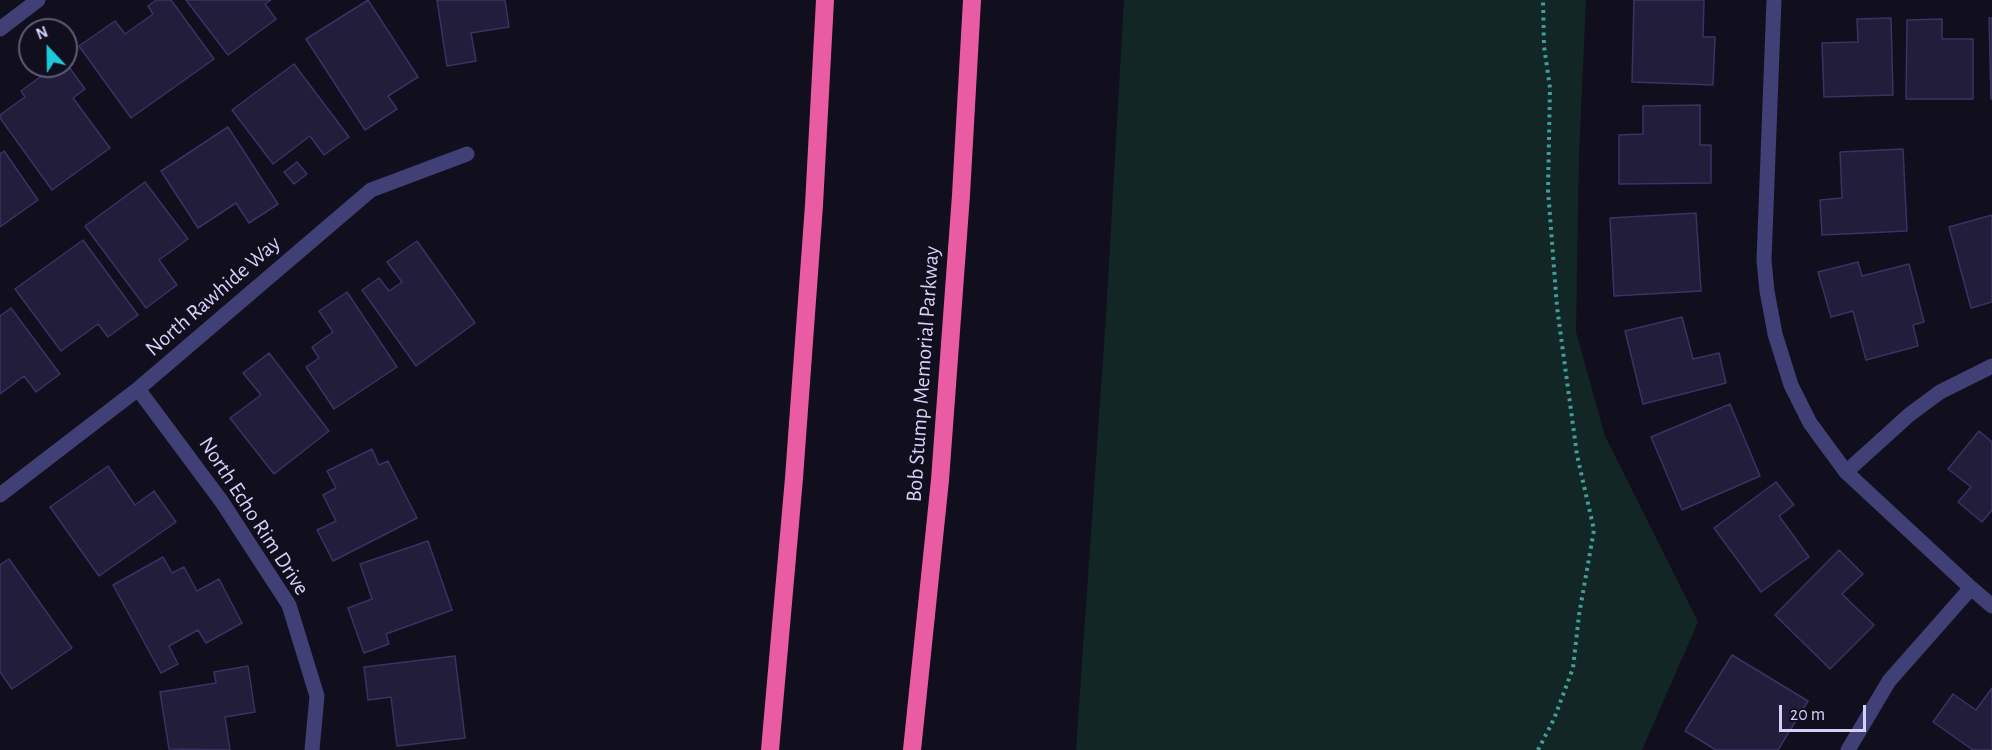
<!DOCTYPE html>
<style>
body{margin:0}
#map{position:relative;width:1992px;height:750px;overflow:hidden;background:#110e1d;font-family:"Alegreya Sans",sans-serif}
canvas{display:block}
.north{position:absolute;left:18px;top:18px;width:60px;height:60px;box-sizing:border-box;background:#110e1d;border:2px solid #5f5c75;border-radius:50%;rotate:338deg;font-size:16px;font-weight:700;line-height:24px;text-align:center;color:#d4d1f9}
.north::after{content:'';display:block;margin:auto;width:21px;height:27px;background:#1dcbd8;clip-path:polygon(50% 0,100% 100%,50% 72%,0 100%)}
.scale{position:absolute;left:1779px;top:705px;width:87px;height:27px;box-sizing:border-box;border:3px solid #d4d1f9;border-top:0;padding-left:8px;font-size:18px;line-height:21px;white-space:nowrap;color:#d4d1f9;-webkit-text-stroke:4px #110e1d;paint-order:stroke}
</style>
<div id="map">
<canvas width="1992" height="750"></canvas>
<div class="north">N</div>
<div class="scale">20 m</div>
</div>
<script>
const ctx = document.querySelector('canvas').getContext('2d');
ctx.lineJoin = 'round';
function fill(path, color) {
  ctx.fillStyle = color;
  ctx.fill(path, 'evenodd');
}
function toPath(rows) {
  const path = new Path2D();
  for (const r of rows) {
    path.moveTo(r[0], r[1]);
    for (let i = 2; i < r.length; i += 2) path.lineTo(r[i], r[i + 1]);
  }
  return path;
}
function stroke(path, color, width, dash) {
  ctx.strokeStyle = color;
  ctx.lineWidth = width;
  ctx.lineCap = dash ? 'butt' : 'round';
  ctx.setLineDash(dash || []);
  ctx.stroke(path);
}
function drawText(font, color, halo, rows, align = 'center') {
  ctx.font = font + ' "Alegreya Sans",sans-serif';
  ctx.lineWidth = 4.5;
  ctx.setLineDash([]);
  ctx.textBaseline = 'middle';
  ctx.strokeStyle = halo;
  ctx.fillStyle = color;
  for (const [text, x, y, turn = 0] of rows) {
    ctx.save();
    ctx.translate(x, y);
    ctx.rotate((+turn || 0) * Math.PI / 180);
    ctx.textAlign = isNaN(turn) ? turn : align;
    if (halo) ctx.strokeText(text, 0, 0);
    ctx.fillText(text, 0, 0);
    ctx.restore();
  }
}
fill(toPath([
 [1124,0,1586,0,1579,154,1576,332,1605,436,1698,622,1642,750,1076,750,1106,315]
]), '#122625');
const building = toPath([
 [156,0,171,0,214,59,131,118,79,46,115,21,125,34,153,14,148,6,156,0],
 [186,0,271,0,265,4,276,19,228,55,186,0],
 [368,0,418,77,388,96,397,109,365,130,306,39,368,0],
 [437,0,505,0,509,27,471,33,476,61,447,66,437,0],
 [1634,0,1704,0,1703,37,1715,37,1713,85,1632,82,1634,0],
 [1891,18,1893,95,1824,97,1822,43,1858,42,1857,19,1891,18],
 [1989,18,1992,18,1992,99,1991,99,1989,18],
 [1942,19,1942,39,1973,39,1973,99,1906,99,1907,20,1942,19],
 [66,63,85,89,73,98,110,148,52,190,0,118,0,115,25,97,21,91,55,66,66,66,66,63],
 [294,64,349,137,324,155,310,136,273,164,232,110,294,64],
 [1700,105,1700,145,1711,145,1711,183,1619,184,1619,135,1643,134,1643,106,1700,105],
 [228,127,278,204,249,223,236,203,198,228,161,171,228,127],
 [1903,149,1907,231,1822,235,1820,200,1842,198,1840,152,1903,149],
 [4,151,38,200,0,227,0,154,4,151],
 [297,162,307,174,294,184,284,172,297,162],
 [145,182,188,239,159,260,177,285,146,308,85,226,145,182],
 [1696,213,1701,291,1614,296,1610,218,1696,213],
 [1992,215,1992,302,1971,308,1949,227,1992,215],
 [83,240,138,315,108,337,98,324,61,351,15,289,83,240],
 [417,241,475,323,416,366,362,290,379,278,389,291,402,282,387,262,417,241],
 [1858,262,1862,276,1909,264,1924,322,1913,325,1918,346,1866,360,1853,311,1831,317,1818,272,1858,262],
 [347,292,397,367,334,409,306,367,319,358,312,347,333,332,319,311,347,292],
 [11,308,60,374,36,392,24,376,0,394,0,316,11,308],
 [1682,317,1693,359,1719,353,1726,383,1643,404,1625,331,1682,317],
 [269,353,329,431,274,474,230,418,261,395,243,373,269,353],
 [1730,404,1760,476,1682,510,1651,437,1730,404],
 [1979,431,1992,442,1992,510,1982,522,1958,502,1971,487,1948,469,1979,431],
 [372,449,379,465,388,461,417,518,333,561,317,530,336,521,323,495,336,488,327,471,372,449],
 [108,466,135,505,154,491,176,522,99,576,50,507,108,466],
 [1776,482,1794,505,1779,516,1809,557,1761,592,1714,528,1776,482],
 [428,541,452,610,386,634,389,644,364,653,348,608,372,599,360,564,428,541],
 [1839,550,1863,574,1842,594,1874,625,1830,669,1775,615,1839,550],
 [163,557,172,573,184,567,197,591,219,579,242,623,206,643,198,630,169,646,178,664,161,673,113,585,163,557],
 [9,559,72,648,12,689,0,672,0,565,9,559],
 [1732,655,1808,701,1778,750,1716,750,1685,731,1732,655],
 [455,656,465,738,397,746,391,697,368,700,364,667,455,656],
 [248,666,255,712,225,717,230,750,169,749,160,692,216,683,214,672,248,666],
 [1992,688,1992,750,1973,750,1933,722,1953,694,1976,710,1992,688]
]);
fill(building, '#221d3b');
stroke(building, '#3b3264', 1.5);
stroke(toPath([
 [1538,750,1554,719,1573,668,1579,615,1594,530,1577,455,1557,307,1548,190,1550,88,1544,46,1543,0]
]), '#3da198', 4, [3, 4.5]);
stroke(toPath([
 [1774,0,1764,260,1767,291,1775,334,1791,385,1810,423,1846,472,1971,588,1889,681,1848,750],
 [0,29,38,0],
 [138,389,222,502,289,605,317,696,312,750],
 [1846,472,1909,415,1940,392,1992,366],
 [0,495,138,389,371,190,467,154],
 [1971,588,1992,606]
]), '#403f76', 15);
stroke(toPath([
 [770,750,794,478,814,205,825,0],
 [912,750,940,480,961,195,972,0]
]), '#e95ba3', 18);
drawText('22px', '#d4d1f9', '#110e1d', [
 ["North Rawhide Way",213,296,-41],
 ["Bob Stump Memorial Parkway",923,374,-86],
 ["North Echo Rim Drive",254,516,57]
]);
</script>
